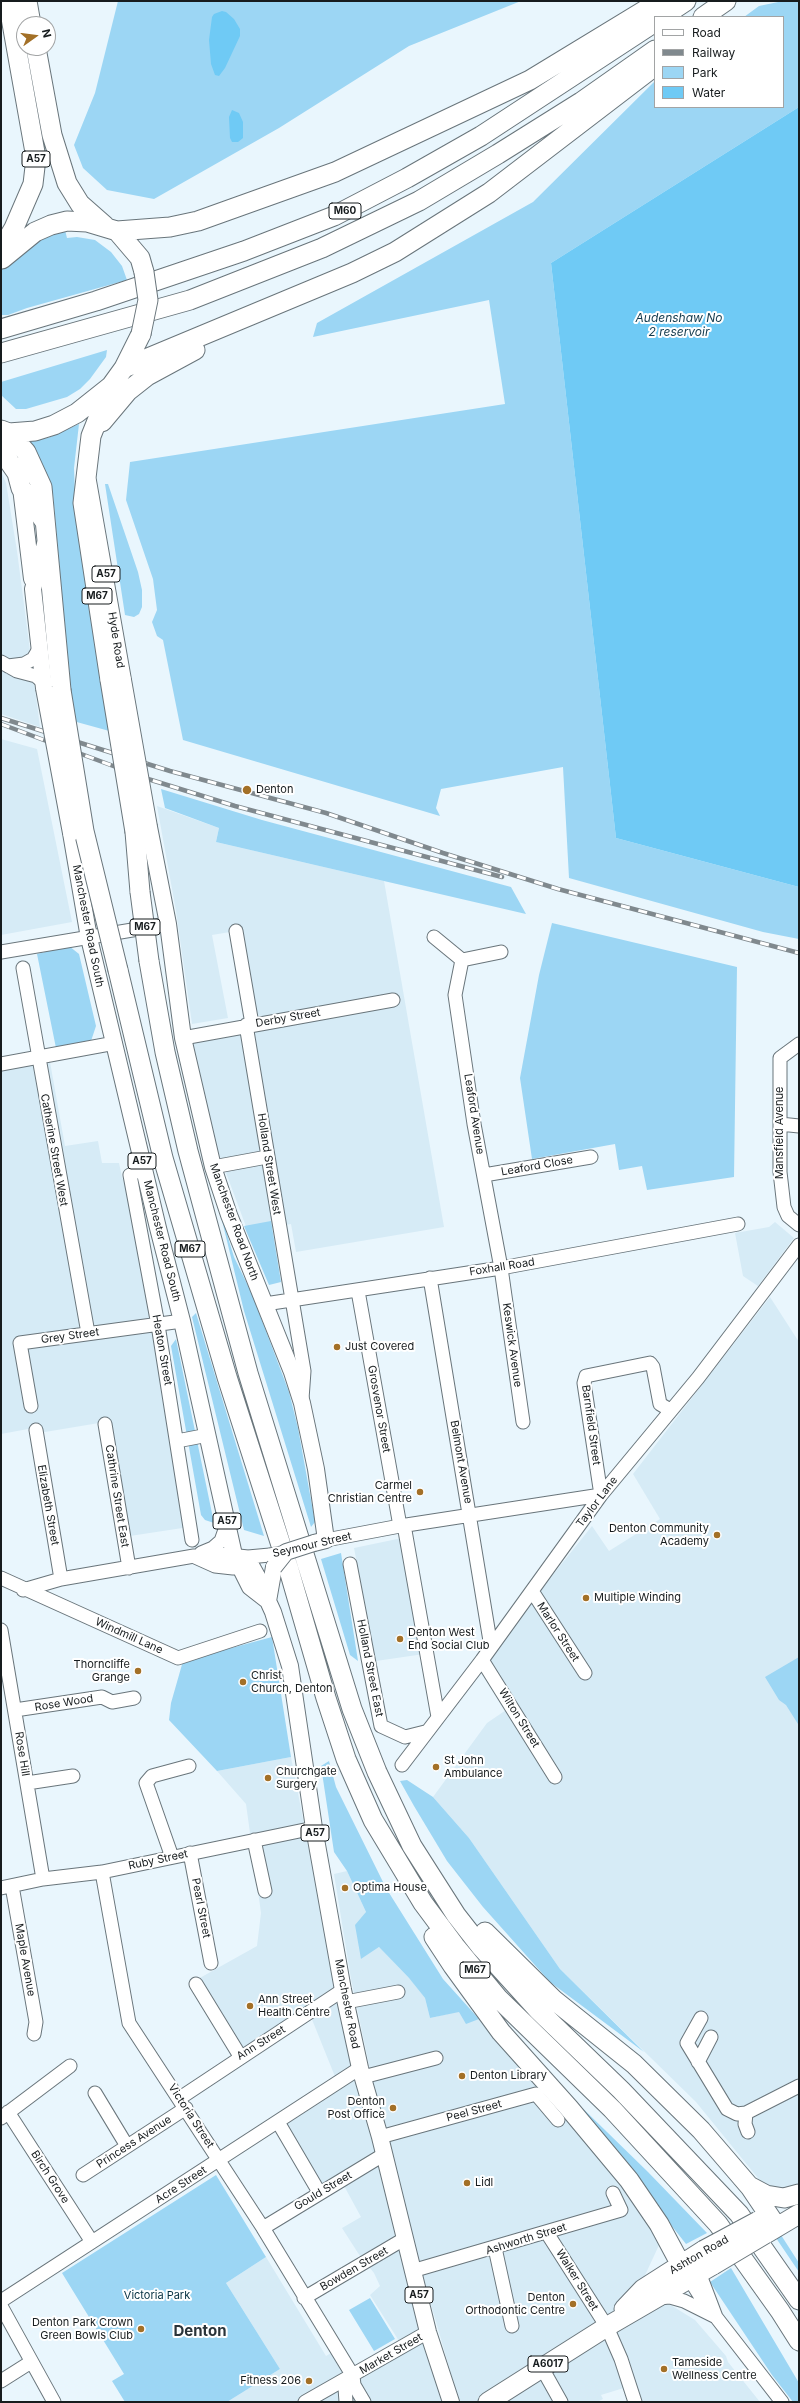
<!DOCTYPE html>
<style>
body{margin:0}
#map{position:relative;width:800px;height:2403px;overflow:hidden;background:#e9f6fd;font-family:Inter,sans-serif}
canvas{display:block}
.frame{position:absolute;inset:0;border:2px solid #171c1e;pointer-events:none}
.legend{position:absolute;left:654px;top:16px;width:130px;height:92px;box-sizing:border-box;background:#fff;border:1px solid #a2a4a5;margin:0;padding:5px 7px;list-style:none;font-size:12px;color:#171c1e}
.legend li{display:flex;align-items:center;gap:8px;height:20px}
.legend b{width:20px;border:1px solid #a2a4a5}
.north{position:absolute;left:16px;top:16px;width:40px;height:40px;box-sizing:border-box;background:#fff;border:1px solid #a2a4a5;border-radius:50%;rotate:76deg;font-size:11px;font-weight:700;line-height:16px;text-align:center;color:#171c1e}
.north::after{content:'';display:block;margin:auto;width:14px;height:18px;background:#a37027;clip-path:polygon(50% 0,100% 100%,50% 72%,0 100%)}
</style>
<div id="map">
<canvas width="800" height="2403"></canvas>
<div class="frame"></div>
<ul class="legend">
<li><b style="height:5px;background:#fff"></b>Road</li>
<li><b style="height:5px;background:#80898e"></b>Railway</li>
<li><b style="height:11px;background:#9cd6f4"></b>Park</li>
<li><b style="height:11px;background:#6fcaf5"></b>Water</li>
</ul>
<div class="north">N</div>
</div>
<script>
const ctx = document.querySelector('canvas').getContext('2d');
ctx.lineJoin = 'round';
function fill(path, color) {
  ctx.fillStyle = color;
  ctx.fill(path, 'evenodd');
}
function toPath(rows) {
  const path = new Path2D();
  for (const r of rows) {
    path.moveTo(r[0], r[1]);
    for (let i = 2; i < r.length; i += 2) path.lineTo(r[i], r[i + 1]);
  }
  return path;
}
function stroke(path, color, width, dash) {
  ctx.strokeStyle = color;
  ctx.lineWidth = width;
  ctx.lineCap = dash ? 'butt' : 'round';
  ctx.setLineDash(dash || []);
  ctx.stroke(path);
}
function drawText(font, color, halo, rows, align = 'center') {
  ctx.font = font + ' Inter,sans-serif';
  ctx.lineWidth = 4;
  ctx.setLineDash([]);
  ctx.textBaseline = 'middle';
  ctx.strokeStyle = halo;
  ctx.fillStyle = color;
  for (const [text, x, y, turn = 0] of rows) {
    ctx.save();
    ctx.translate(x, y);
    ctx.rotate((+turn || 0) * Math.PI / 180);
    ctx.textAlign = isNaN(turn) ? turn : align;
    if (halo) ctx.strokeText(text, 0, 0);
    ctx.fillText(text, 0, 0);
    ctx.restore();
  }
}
fill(toPath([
 [1,471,6,483,17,551,40,727,1,714],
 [1,739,37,749,72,922,1,935],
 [157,806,219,828,216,842,384,881,444,1227,296,1252,291,1224,248,1232,209,1127,192,1039,259,1029,242,930,212,935,228,1018,192,1024,176,911],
 [50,1062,65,1146,98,1141,102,1163,119,1163,122,1177,133,1207,189,1527,130,1536,111,1421,45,1432,28,1429,1,1434,1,1071],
 [775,1222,794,1238,758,1286,743,1276,735,1233,769,1227],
 [770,1297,799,1342,799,2186,773,2192,762,2183,696,2102,560,1969,469,1838,433,1797,487,1723,509,1708,487,1657,592,1526,609,1551,660,1519,633,1474],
 [402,1538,424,1654,376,1661,354,1548],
 [291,1757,336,1989,422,2328,399,2341,370,2295,380,2286,374,2273,358,2253,342,2228,361,2217,343,2184,327,2194,284,2124,336,2079,311,2017,247,2062,198,1979,257,1946,261,1913,246,1804,217,1771],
 [347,1871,366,1912,361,1959,379,1947,412,1981,425,1998,430,2018,460,2011,479,2019,516,2059,601,2156,657,2236,660,2243,640,2286,661,2304,669,2304,695,2320,726,2356,728,2362,760,2402,632,2402,627,2387,601,2395,603,2399,597,2402,459,2402,387,2151,351,1979,334,1874],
 [266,2257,326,2356,336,2350,350,2372,297,2402,227,2402,280,2369,226,2283],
 [425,2338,443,2402,313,2402]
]), '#d6ebf6');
fill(toPath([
 [118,1,521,1,409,46,279,128,154,199,107,190,83,168,74,145,95,93],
 [783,1,799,1,799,107,551,263,616,838,799,887,799,939,763,932,569,878,563,767,441,789,436,808,440,816,183,740,163,640,157,636,152,622,157,610,153,579,126,500,130,462,505,404,489,300,313,337,317,323,533,202,655,81,655,107,783,107,783,17,744,17,759,6],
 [65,230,67,238,77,237,95,240,111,252,122,266,127,280,27,308,8,315,1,315,1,270,41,239],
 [107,350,106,357,90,379,80,389,67,397,26,409,16,409,1,395,1,382],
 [79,424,74,468,75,494,113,732,73,721,53,494,50,483,23,441,48,438],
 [105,484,108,484,138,572,142,590,142,607,139,614,134,617,125,615],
 [161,789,262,820,511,887,526,914,216,842,219,828,165,808],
 [552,923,737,967,734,1177,647,1190,642,1166,619,1170,615,1144,532,1159,520,1078,539,975],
 [69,946,79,954,96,1026,91,1041,56,1048,37,954],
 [219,1208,234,1257,252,1294,289,1392,298,1428,315,1522,311,1527,244,1311],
 [271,1221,281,1282,269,1285,244,1226],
 [196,1313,264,1536,244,1530,192,1317],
 [176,1339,214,1523,205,1520,201,1515,171,1346],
 [341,1553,358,1661,350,1655,321,1559],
 [272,1637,291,1757,217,1771,169,1720,171,1703,183,1661],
 [799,1657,799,1732,798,1724,786,1705,779,1700,765,1677],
 [329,1761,336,1787,386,1888,443,1979,479,2019,466,2024,459,2012,430,2018,425,1998,409,1978,379,1947,361,1959,355,1925,366,1912,347,1871,334,1852,321,1766],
 [407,1780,433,1797,469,1838,560,1969,644,2052,550,1982,483,1907,447,1861,414,1806,400,1781],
 [566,2092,648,2172,707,2233,686,2244],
 [216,2175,266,2257,226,2283,280,2369,227,2402,125,2402,112,2381,124,2374,62,2273],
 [781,2235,799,2263,799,2272,776,2238],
 [731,2268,799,2383,799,2402,793,2402,772,2375,710,2282],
 [370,2298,395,2339,374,2351,349,2310]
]), '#9cd6f4');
fill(toPath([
 [222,11,226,12,234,19,240,29,240,36,225,68,219,76,215,75,211,64,209,40,212,17,214,14],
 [799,107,799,887,616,838,551,263],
 [232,110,239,113,243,122,243,138,238,142,232,142,230,138,229,117]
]), '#6fcaf5');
const minor = toPath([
 [1,662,17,671,36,676,44,683],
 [8,666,24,664,33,659,39,649],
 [236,931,252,1024],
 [434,937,462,960,501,952],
 [1,952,168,924],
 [462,960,455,995,474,1124,501,1268,523,1422],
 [23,968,88,1333],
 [246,1025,304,1371,302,1399],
 [183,1038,393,1000],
 [799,1044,780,1058,780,1172,784,1207,788,1216,799,1225],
 [1,1064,115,1043],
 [780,1124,799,1126],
 [213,1167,267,1157],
 [143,1168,130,1175,158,1325,192,1540],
 [484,1175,591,1157],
 [430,1278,491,1647],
 [358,1291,400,1526],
 [265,1304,501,1268,738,1224],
 [31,1406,20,1343,182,1321],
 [105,1424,129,1568],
 [36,1430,61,1579],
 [177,1441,208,1435],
 [601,1495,584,1383,586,1376,650,1363,653,1367,660,1404,670,1410],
 [404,1525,438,1717],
 [326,1540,400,1526,601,1495],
 [201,1553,213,1548,221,1541,227,1524],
 [195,1557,215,1566,233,1568,239,1567,248,1557,268,1593],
 [350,1564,381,1726,405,1737,425,1732],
 [1,1578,178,1658,260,1631],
 [23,1590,61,1579,194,1556,220,1554,248,1557,270,1555],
 [532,1591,585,1673],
 [1,1630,43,1879],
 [482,1660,555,1777],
 [15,1710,102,1697,112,1702,134,1698],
 [402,1765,482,1660,601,1495,698,1378,799,1245],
 [27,1783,73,1776],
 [254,1840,265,1891],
 [190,1853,211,1963],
 [172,1857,146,1783,152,1776,189,1766],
 [102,1872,129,2023,263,2228,353,2376,354,2385,364,2402],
 [12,1886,36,2022,34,2034],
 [1,1888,43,1879,102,1872,314,1828],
 [196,1984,240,2056],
 [346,2002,398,1992],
 [701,2018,687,2043,727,2109,737,2114,746,2113,799,2086],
 [698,2062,711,2037],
 [363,2077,436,2058],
 [95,2093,127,2146],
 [180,2098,343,1990],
 [8,2112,92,2242],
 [746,2113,745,2124,748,2132],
 [1,2118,70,2066],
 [278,2122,319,2192],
 [380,2137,536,2094,558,2120],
 [83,2175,186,2108],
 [263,2228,383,2155],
 [547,2233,607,2327,621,2359,635,2402],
 [495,2248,512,2326],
 [412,2271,621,2210,613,2193],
 [685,2272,702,2299,782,2402],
 [304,2298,404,2239],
 [658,2298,670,2297,684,2301,716,2317,697,2267],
 [1,2301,360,2068],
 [1,2306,54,2402],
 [542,2368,561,2402],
 [1,2381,31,2362],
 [305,2402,428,2332],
 [346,2402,345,2388,353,2376]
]);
const major = toPath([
 [88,481,123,680],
 [21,488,32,579],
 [44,688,33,589,45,544],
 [149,827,168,924,183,1038,213,1167,229,1215,292,1372,302,1403,316,1469,326,1540,314,1543],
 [71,833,89,938,158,1228,182,1321,234,1555,250,1587,268,1601,273,1612,290,1666,314,1828,343,1990,360,2068,380,2137,428,2332,451,2402],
 [268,1601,274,1567]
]);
const highway = toPath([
 [27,1,31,24],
 [662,17,686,1],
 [703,17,726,1],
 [36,48,52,135,67,183,80,204,105,226],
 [117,231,170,227,198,221,335,172,530,80,660,1],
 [1,250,14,228,33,184,36,158,8,1],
 [2,259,35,232,51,225,67,221,87,222,117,231,140,258,144,272],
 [1,329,96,301,244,251,334,216,407,178,481,136,655,22],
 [1,353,190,300,322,248,419,201,498,154,581,102,655,50],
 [124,368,352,273,395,252,489,193,655,66],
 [102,422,128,391,147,376,195,350],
 [1,430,9,433,35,431,54,425,77,413,111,386,124,368,141,334],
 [9,433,26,452,42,487,61,690],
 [1,450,17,473,21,488,45,522],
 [110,680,83,503,91,436,111,386],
 [135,832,140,892],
 [149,961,165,1052,188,1151,248,1373,352,1709,377,1772,412,1846,456,1915,481,1947,538,2010,621,2090,739,2214,799,2300],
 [118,970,163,1158,227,1377,289,1570,326,1698,346,1759,373,1820,423,1903,455,1946,498,1998,612,2109,718,2224,780,2311,799,2341],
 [485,1932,554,2000,634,2064,701,2130,750,2187,777,2227],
 [434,1937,453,1966,501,2032,569,2108,629,2180,659,2224,681,2265],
 [751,2187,766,2195,784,2198,799,2194],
 [767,2233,799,2214],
 [624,2309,643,2289,704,2250],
 [488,2402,608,2326,713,2265]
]);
stroke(minor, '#69757b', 15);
stroke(major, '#69757b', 18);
stroke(highway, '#69757b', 21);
stroke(minor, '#fff', 13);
stroke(major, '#fff', 16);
stroke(highway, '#fff', 19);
const rail = toPath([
 [1,718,170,771,326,813,443,853,558,889,799,953],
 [1,724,148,779,235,806,502,877]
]);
stroke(rail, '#80898e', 4.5);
stroke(rail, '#fff', 3, [9]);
const minorBridge = toPath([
 [270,1555,286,1552]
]);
const majorBridge = toPath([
 [123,680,149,827],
 [44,688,71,833],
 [274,1567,286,1552,314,1543]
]);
const highwayBridge = toPath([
 [141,334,148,300,144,272],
 [110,680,135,832],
 [61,690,84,831,118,970],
 [140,892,149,961],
 [704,2250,758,2221],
 [713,2265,765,2234]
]);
stroke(minorBridge, '#69757b', 15, []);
stroke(majorBridge, '#69757b', 18, []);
stroke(highwayBridge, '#69757b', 21, []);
stroke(minorBridge, '#fff', 13);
stroke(majorBridge, '#fff', 16);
stroke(highwayBridge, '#fff', 19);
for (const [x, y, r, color] of [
 [247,790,5,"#a37027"],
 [337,1347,4,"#a37027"],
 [420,1492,4,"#a37027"],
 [717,1535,4,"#a37027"],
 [586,1598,4,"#a37027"],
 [400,1639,4,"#a37027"],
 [138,1671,4,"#a37027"],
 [243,1682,4,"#a37027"],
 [436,1767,4,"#a37027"],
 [268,1778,4,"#a37027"],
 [345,1888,4,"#a37027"],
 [250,2006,4,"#a37027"],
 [462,2076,4,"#a37027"],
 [393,2108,4,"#a37027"],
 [467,2183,4,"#a37027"],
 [573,2304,4,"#a37027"],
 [141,2329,4,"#a37027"],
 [664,2369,4,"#a37027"],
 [309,2381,4,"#a37027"]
]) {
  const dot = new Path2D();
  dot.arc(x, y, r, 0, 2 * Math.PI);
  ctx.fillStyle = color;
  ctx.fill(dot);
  stroke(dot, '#fff', 1.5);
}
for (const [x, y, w] of [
 [36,159,28],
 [345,211,32],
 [106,574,28],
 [97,596,30],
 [145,927,30],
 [142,1161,28],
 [190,1249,30],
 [227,1521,28],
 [315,1833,28],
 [475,1970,30],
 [419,2295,28],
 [548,2364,40]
]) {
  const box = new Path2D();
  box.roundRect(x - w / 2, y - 8, w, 16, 3);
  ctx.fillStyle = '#fff';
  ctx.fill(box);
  stroke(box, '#171c1e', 1);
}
drawText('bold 10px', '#171c1e', null, [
 ["A57",36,159],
 ["M60",345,211],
 ["A57",106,574],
 ["M67",97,596],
 ["M67",145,927],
 ["A57",142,1161],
 ["M67",190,1249],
 ["A57",227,1521],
 ["A57",315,1833],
 ["M67",475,1970],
 ["A57",419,2295],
 ["A6017",548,2364]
]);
drawText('11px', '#171c1e', '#fff', [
 ["Hyde Road",116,640,81],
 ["Manchester Road South",88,926,79],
 ["Derby Street",288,1018,-10],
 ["Leaford Avenue",474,1114,81],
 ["Mansfield Avenue",780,1133,-90],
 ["Catherine Street West",54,1150,80],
 ["Holland Street West",269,1164,81],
 ["Leaford Close",537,1166,-10],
 ["Manchester Road North",234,1222,70],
 ["Manchester Road South",162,1241,76],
 ["Foxhall Road",502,1267,-9],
 ["Grey Street",70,1336,-8],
 ["Keswick Avenue",512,1345,82],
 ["Heaton Street",162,1350,80],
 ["Grosvenor Street",379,1409,80],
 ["Barnfield Street",591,1425,82],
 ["Belmont Avenue",461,1462,80],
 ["Cathrine Street East",117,1496,81],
 ["Taylor Lane",597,1502,-53],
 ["Elizabeth Street",48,1505,80],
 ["Seymour Street",312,1545,-13],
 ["Marlor Street",558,1632,57],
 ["Windmill Lane",129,1636,24],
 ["Holland Street East",370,1668,79],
 ["Rose Wood",64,1703,-9],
 ["Wilton Street",519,1718,58],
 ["Rose Hill",22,1754,81],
 ["Ruby Street",158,1860,-12],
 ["Pearl Street",201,1908,79],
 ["Maple Avenue",25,1960,80],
 ["Manchester Road",347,2004,79],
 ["Ann Street",261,2043,-32],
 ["Peel Street",474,2111,-15],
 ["Victoria Street",191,2116,57],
 ["Princess Avenue",134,2142,-33],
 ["Birch Grove",50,2177,57],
 ["Acre Street",181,2185,-33],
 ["Gould Street",323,2191,-31],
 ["Ashworth Street",526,2239,-17],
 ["Ashton Road",699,2255,-30],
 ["Bowden Street",354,2269,-30],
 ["Walker Street",577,2280,58],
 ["Market Street",391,2354,-30]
]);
drawText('11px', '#171c1e', '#fff', [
 ["Denton",256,790],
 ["Just Covered",345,1347],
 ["Carmel",412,1486,"right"],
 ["Christian Centre",412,1499,"right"],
 ["Denton Community",709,1529,"right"],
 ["Academy",709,1542,"right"],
 ["Multiple Winding",594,1598],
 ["Denton West",408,1633],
 ["End Social Club",408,1646],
 ["Thorncliffe",130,1665,"right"],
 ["Grange",130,1678,"right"],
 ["Christ",251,1676],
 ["Church, Denton",251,1689],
 ["St John",444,1761],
 ["Ambulance",444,1774],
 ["Churchgate",276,1772],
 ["Surgery",276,1785],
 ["Optima House",353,1888],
 ["Ann Street",258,2000],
 ["Health Centre",258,2013],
 ["Denton Library",470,2076],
 ["Denton",385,2102,"right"],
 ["Post Office",385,2115,"right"],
 ["Lidl",475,2183],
 ["Denton",565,2298,"right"],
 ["Orthodontic Centre",565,2311,"right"],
 ["Denton Park Crown",133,2323,"right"],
 ["Green Bowls Club",133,2336,"right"],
 ["Tameside",672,2363],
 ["Wellness Centre",672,2376],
 ["Fitness 206",301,2381,"right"]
], 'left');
drawText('11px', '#063142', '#fff', [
 ["Victoria Park",157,2296]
]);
drawText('italic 12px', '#123a4d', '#fff', [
 ["Audenshaw No",679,318],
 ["2 reservoir",679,332]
]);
drawText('bold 15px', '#2a343a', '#fff', [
 ["Denton",200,2331]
]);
</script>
